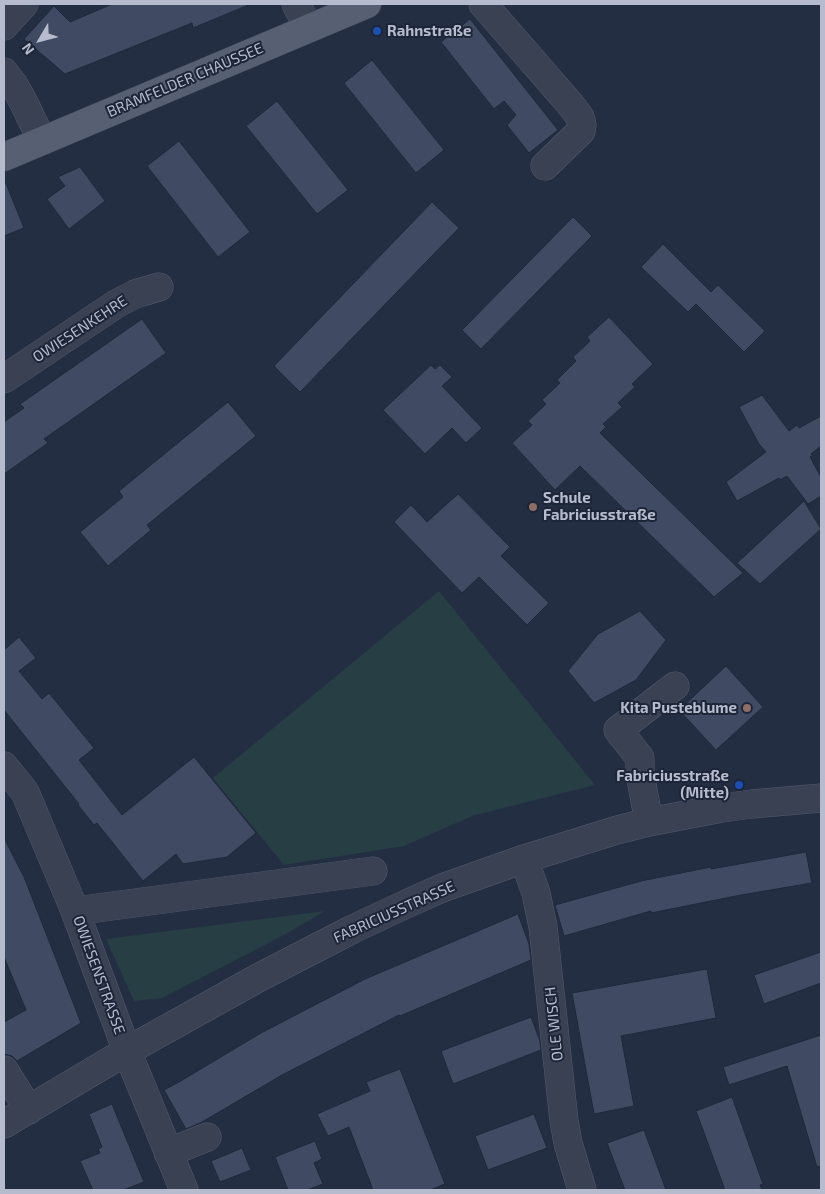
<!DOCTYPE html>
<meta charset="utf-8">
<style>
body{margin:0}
#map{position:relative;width:825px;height:1194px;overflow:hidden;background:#242e43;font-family:"Exo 2",sans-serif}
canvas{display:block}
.frame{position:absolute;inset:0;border:5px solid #b6bccd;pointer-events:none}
.north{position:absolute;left:15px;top:15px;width:50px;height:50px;-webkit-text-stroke:4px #1d2638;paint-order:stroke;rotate:233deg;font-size:14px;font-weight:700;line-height:20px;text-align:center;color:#b6bccd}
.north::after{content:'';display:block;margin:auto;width:18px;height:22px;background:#b6bccd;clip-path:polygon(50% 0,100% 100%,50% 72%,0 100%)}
</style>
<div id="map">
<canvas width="825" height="1194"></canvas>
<div class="frame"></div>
<div class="north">N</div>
</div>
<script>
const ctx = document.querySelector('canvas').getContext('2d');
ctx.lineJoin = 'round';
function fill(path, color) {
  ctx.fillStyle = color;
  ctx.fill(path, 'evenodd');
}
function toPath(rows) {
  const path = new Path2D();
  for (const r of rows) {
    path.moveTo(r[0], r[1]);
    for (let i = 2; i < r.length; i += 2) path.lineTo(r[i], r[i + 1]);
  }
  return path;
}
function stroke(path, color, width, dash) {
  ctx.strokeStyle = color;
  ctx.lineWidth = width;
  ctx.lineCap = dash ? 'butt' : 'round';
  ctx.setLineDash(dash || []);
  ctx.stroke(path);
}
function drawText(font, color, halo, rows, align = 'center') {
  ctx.font = font + ' "Exo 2",sans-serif';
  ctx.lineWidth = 4;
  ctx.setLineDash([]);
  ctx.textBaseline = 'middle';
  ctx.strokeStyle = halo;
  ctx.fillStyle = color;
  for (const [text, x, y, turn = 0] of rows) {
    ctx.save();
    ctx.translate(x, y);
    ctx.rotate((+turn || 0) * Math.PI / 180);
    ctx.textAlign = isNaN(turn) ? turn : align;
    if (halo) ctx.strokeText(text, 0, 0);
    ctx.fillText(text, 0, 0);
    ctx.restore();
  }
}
fill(toPath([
 [439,591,595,785,472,816,404,846,284,865,213,778],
 [325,911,284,935,162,998,134,1001,106,939]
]), '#263e44');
const building = toPath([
 [112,4,251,4,193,28,192,23,65,74,24,39,54,6,70,22,112,4],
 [470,19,558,130,529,153,507,125,516,115,504,101,494,109,441,42,470,19],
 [372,60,444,150,416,173,344,83,372,60],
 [277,101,348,190,317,214,246,126,277,101],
 [179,141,250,232,218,257,147,166,179,141],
 [80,167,105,201,69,229,47,199,65,186,58,177,80,167],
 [4,181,5,181,24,228,4,236,4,181],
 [432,202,459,228,300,392,274,366,432,202],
 [573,217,592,236,481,349,462,330,573,217],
 [663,244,711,292,718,285,765,331,744,352,696,304,688,312,641,267,663,244],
 [609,317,653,364,632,384,635,387,618,403,622,407,603,424,606,427,600,433,743,573,714,597,580,466,555,490,512,443,532,425,528,421,546,404,542,400,560,383,557,380,576,361,573,357,590,341,587,337,609,317],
 [142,319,166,353,44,439,48,443,4,474,4,422,24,408,20,404,142,319],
 [431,365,435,369,440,365,452,377,442,386,482,428,466,443,452,428,425,454,383,410,431,365],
 [762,395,789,431,797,425,799,428,821,416,821,446,811,454,813,455,810,457,821,477,821,496,808,504,787,476,780,480,779,478,737,501,726,482,766,452,759,444,739,407,762,395],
 [228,402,256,436,147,525,151,530,108,566,80,532,123,497,119,491,228,402],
 [458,494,510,547,501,556,549,603,527,625,479,577,462,593,394,522,411,505,427,522,458,494],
 [804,501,821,529,760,584,737,563,804,501],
 [640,611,666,640,636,680,594,703,568,671,598,634,640,611],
 [19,637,36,658,19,671,42,699,49,693,94,748,79,760,122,815,194,757,256,833,227,857,183,864,176,854,143,881,97,823,94,825,78,805,79,804,4,710,4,650,19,637],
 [726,666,763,707,716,750,679,710,726,666],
 [4,838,24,877,81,1023,17,1061,12,1056,4,1054,4,1022,26,1010,4,957,4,838],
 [806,852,812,883,741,895,651,913,651,911,564,936,555,905,641,881,711,867,711,869,806,852],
 [518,914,529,944,531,960,400,1016,399,1015,282,1075,202,1122,186,1129,164,1090,179,1082,261,1033,365,979,518,914],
 [821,952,821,983,764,1004,754,975,821,952],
 [707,969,716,1018,621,1036,634,1106,594,1114,572,993,707,969],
 [531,1017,540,1041,541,1050,453,1084,441,1051,531,1017],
 [821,1035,821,1166,817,1167,787,1066,729,1085,723,1067,821,1035],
 [400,1069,445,1184,430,1190,373,1190,349,1127,328,1136,317,1114,370,1091,366,1082,400,1069],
 [732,1097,763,1184,760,1185,762,1190,725,1190,696,1111,732,1097],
 [112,1104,144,1182,123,1190,93,1190,80,1161,100,1153,98,1149,102,1147,89,1114,112,1104],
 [534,1114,547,1148,488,1170,475,1136,534,1114],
 [644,1130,666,1190,625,1190,607,1143,644,1130],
 [315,1141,322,1159,314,1163,323,1184,307,1190,288,1190,275,1157,315,1141],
 [242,1148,251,1170,220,1182,211,1161,242,1148]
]);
fill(building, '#404b63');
stroke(building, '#1f283a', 1);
const minor = toPath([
 [296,4,309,28],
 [483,4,570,104,580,117,582,125,581,131,545,166],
 [4,26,24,4],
 [4,72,14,85,24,103,42,141],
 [4,379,116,304,135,294,159,287],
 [4,766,25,792,75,911,127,1051,184,1190],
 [649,822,640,774,640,758,618,730,675,686],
 [524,859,536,893,543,927,564,1121,568,1143,582,1190],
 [75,911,373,871],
 [4,1070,29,1110],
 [4,1124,127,1051,258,978,353,929,404,905,442,888,524,859,617,830,649,822,722,808,752,804,821,798],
 [168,1153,207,1137]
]);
const major = toPath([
 [4,157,367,4]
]);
stroke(minor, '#545c6d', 29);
stroke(major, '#424a5c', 29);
stroke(minor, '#394153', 28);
stroke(major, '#576073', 28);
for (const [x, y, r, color] of [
 [377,31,5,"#1a4fb4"],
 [533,507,5,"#8d6e63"],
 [747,708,5,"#8d6e63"],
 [739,785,5,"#1a4fb4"]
]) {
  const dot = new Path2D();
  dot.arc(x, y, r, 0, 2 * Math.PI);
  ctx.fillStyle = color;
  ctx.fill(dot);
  stroke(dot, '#1d2638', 2);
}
drawText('bold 15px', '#b6bccd', '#1d2638', [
 ["Rahnstraße",387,31],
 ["Schule",543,498],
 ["Fabriciusstraße",543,515],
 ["Kita Pusteblume",737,708,"right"],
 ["Fabriciusstraße",729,776,"right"],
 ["(Mitte)",729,793,"right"]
], 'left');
drawText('15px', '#b6bccd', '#1d2638', [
 ["BRAMFELDER CHAUSSEE",185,80,-23],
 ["OWIESENKEHRE",80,329,-33],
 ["FABRICIUSSTRASSE",394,912,-24],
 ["OWIESENSTRASSE",99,975,70],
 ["OLE WISCH",554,1024,-96]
]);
</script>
